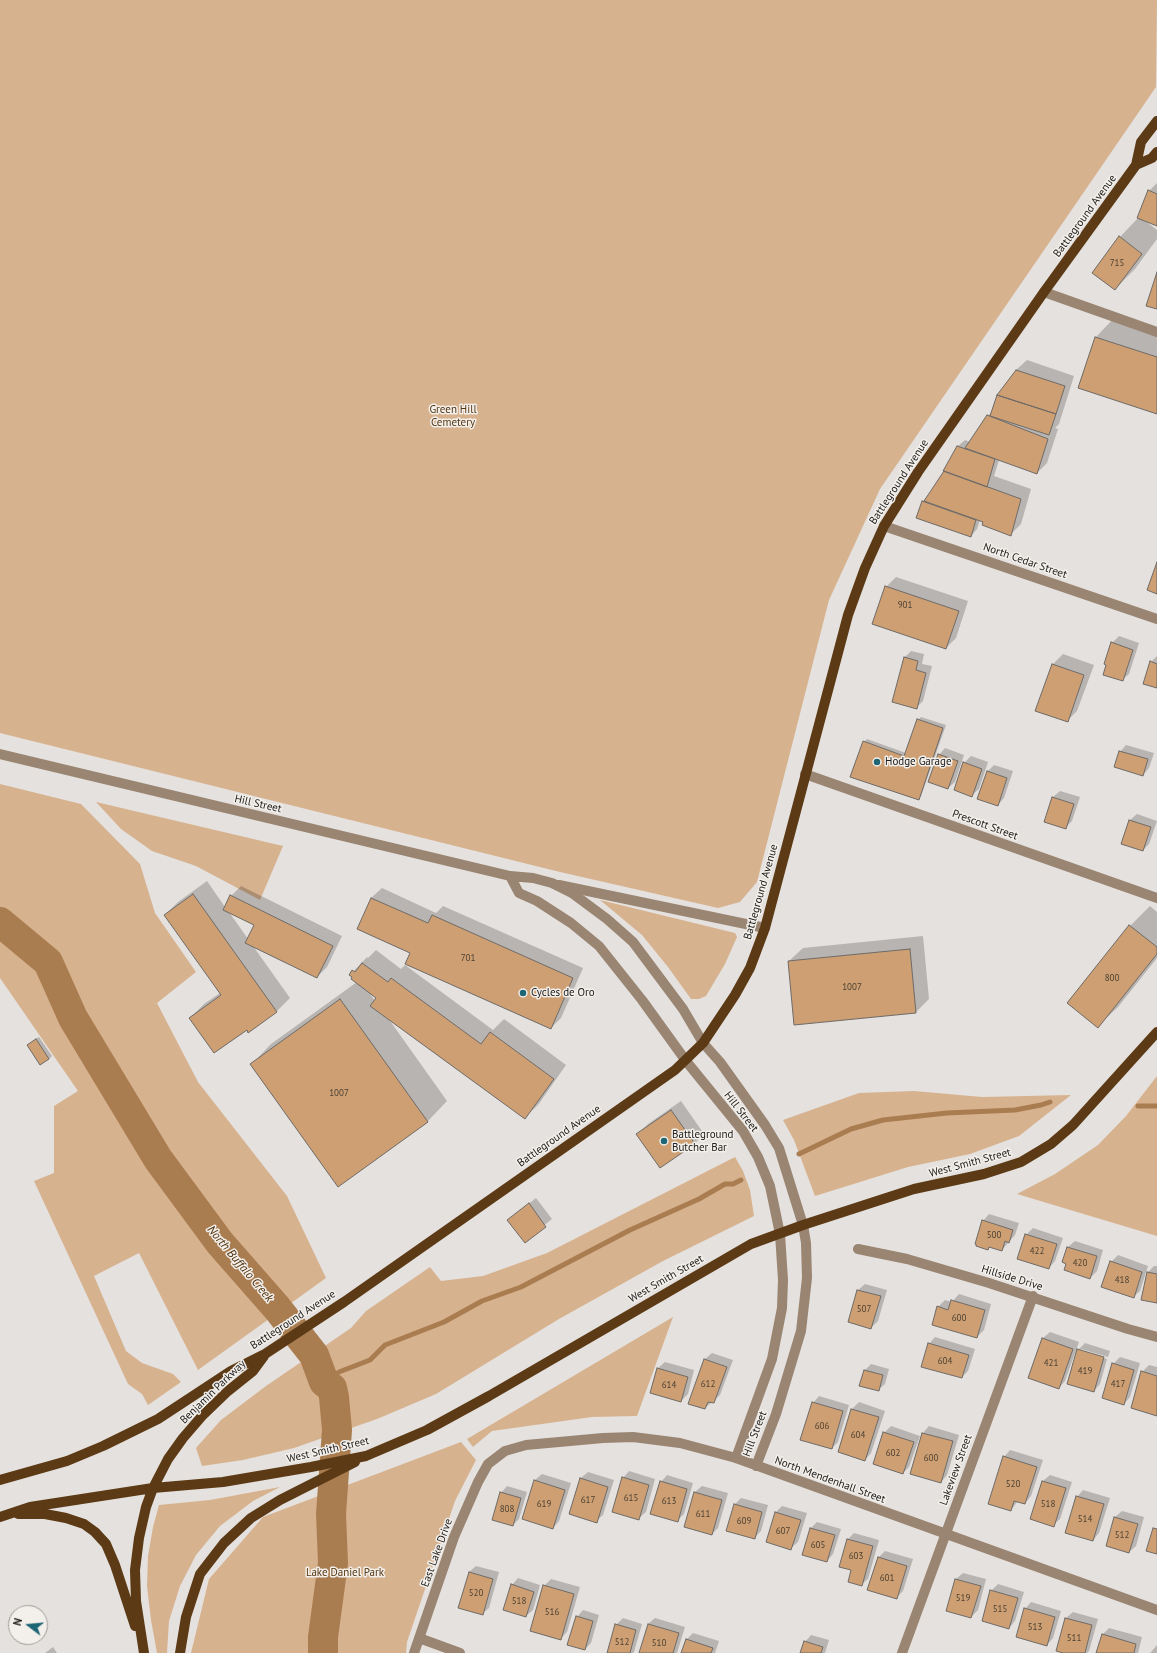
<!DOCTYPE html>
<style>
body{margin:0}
#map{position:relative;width:1157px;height:1653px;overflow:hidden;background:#e5e1de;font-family:"PT Sans",sans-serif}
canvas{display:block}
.north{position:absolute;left:8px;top:1605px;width:40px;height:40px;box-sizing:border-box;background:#f3efeb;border:1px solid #9f9c99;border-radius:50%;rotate:286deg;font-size:11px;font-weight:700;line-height:16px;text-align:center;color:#21201e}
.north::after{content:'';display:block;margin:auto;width:14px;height:18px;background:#1e6575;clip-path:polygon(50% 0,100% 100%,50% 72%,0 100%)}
</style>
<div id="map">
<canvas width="1157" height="1653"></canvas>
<div class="north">N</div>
</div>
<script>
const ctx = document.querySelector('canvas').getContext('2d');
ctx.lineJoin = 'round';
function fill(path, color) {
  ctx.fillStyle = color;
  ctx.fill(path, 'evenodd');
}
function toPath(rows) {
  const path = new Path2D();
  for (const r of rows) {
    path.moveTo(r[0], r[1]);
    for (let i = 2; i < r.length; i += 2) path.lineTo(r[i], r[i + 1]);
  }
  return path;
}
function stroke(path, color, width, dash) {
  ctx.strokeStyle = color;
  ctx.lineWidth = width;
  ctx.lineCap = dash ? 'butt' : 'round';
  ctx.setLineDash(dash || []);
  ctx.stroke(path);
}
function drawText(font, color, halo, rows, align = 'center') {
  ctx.font = font + ' "PT Sans",sans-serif';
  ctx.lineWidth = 3;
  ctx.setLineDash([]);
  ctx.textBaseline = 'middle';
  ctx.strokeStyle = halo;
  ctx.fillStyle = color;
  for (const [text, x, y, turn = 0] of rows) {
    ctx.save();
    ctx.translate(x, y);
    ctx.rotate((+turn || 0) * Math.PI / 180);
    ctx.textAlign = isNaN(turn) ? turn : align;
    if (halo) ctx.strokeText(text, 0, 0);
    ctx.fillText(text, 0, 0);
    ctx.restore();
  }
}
fill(toPath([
 [0,0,1157,0,1156,87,880,489,829,600,757,882,740,902,718,908,560,872,0,733],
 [0,784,81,804,140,864,155,913,196,972,157,1003,198,1082,287,1196,326,1278,198,1370,139,1253,94,1276,126,1351,142,1363,173,1374,181,1382,148,1405,142,1394,128,1384,34,1181,54,1173,54,1106,78,1091,0,978],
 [96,802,283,846,260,900,196,866,152,851,121,829],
 [600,900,735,933,737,937,725,964,706,996,699,999,691,999,668,967,642,935],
 [1157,1076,1157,1236,1017,1194,1055,1174,1098,1145,1126,1116],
 [914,1091,982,1097,1071,1095,1019,1136,970,1154,908,1167,815,1196,794,1140,783,1120,859,1093],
 [735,1157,743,1171,750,1190,754,1216,663,1261,559,1319,436,1394,377,1419,294,1448,243,1460,202,1466,196,1448,221,1420,266,1386,351,1328,366,1311,430,1267,441,1281,483,1276,547,1253],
 [673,1317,637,1416,592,1417,492,1431,473,1447,467,1439],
 [461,1442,476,1460,455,1501,407,1642,406,1653,191,1653,209,1579,263,1517],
 [280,1487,253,1501,220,1526,196,1555,180,1586,169,1621,167,1653,157,1653,151,1620,147,1586,148,1556,153,1527,159,1505,210,1500]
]), '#d7b28f');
fill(toPath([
 [1157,183,1157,225,1144,220,1157,230,1157,239,1135,269,1115,289,1120,237,1138,218,1149,191],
 [1115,317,1157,331,1157,413,1096,337],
 [1027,360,1074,376,1059,424,1055,428,1058,429,1047,463,1037,473,999,460,994,476,1031,489,1021,524,1011,534,980,520,977,529,971,536,923,501,929,495,946,471,958,446,965,440,970,442,988,416,993,410,1016,370],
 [896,577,968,601,956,638,946,648,886,587],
 [1119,636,1139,643,1129,674,1122,680,1112,643],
 [911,651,924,654,922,664,932,666,923,701,916,708,905,657],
 [1063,654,1094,665,1077,711,1067,721,1037,711,1053,664],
 [1157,656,1157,687,1151,662],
 [921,717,946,725,921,796,918,799,864,742,867,739,906,753,918,720],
 [1126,745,1154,753,1149,768,1143,775,1120,752],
 [945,748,964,755,955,782,948,788,939,755],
 [971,756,988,762,979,789,972,795,964,763],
 [994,765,1013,771,1004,798,998,805,987,772],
 [1060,791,1080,797,1072,821,1066,827,1053,797],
 [1137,814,1157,821,1149,844,1143,850,1122,843,1130,820],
 [207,881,225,907,231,896,241,886,342,936,327,967,317,977,253,946,290,998,277,1011,248,1031,247,1029,190,1018,204,1004,220,993,165,915,178,902],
 [229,912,255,925,248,939],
 [382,888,436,913,443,906,583,968,561,1018,551,1028,411,952,358,929,371,898],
 [1150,906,1157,912,1157,958,1118,1007,1098,1026,1069,1003,1130,926],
 [923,936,929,999,915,1013,789,961,803,948],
 [376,950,401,969,405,965,493,1030,504,1019,566,1065,538,1105,524,1118,388,1018,447,1101,428,1121,338,1186,252,1064,271,1044,357,982,350,975,367,957,368,958],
 [369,992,378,997,375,1001],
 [39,1037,52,1056,49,1059,31,1042],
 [681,1101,704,1134,694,1144,638,1134,648,1124],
 [536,1198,552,1219,525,1241,509,1220],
 [989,1214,1019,1223,1015,1235,1002,1250,990,1246,987,1249,983,1221],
 [1033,1228,1063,1238,1055,1261,1049,1268,1026,1235],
 [1075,1241,1103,1250,1097,1271,1090,1278,1068,1247],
 [1118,1255,1148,1266,1140,1291,1133,1297,1111,1262],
 [1154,1266,1157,1266,1157,1302,1148,1272],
 [865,1284,887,1290,878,1321,871,1328,849,1322,858,1290],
 [959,1294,991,1304,984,1330,977,1337,938,1307,945,1300,952,1302],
 [1050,1332,1079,1342,1065,1381,1059,1388,1029,1378,1043,1338],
 [935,1337,975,1349,968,1371,962,1377,929,1344],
 [1085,1343,1110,1351,1108,1357,1081,1349,1081,1352,1107,1359,1100,1384,1094,1391,1078,1350],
 [712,1353,733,1360,720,1395,705,1408,689,1403,705,1359],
 [1120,1357,1140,1363,1130,1397,1124,1404,1113,1364],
 [665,1362,694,1370,688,1394,681,1401,658,1368],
 [871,1364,889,1369,885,1384,878,1390,865,1370],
 [1149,1365,1157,1367,1157,1415,1142,1372],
 [819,1396,849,1405,838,1442,832,1448,813,1403],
 [859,1402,885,1411,871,1453,865,1460,839,1452,852,1409],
 [891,1426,920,1436,909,1467,903,1473,884,1433],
 [929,1426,959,1435,947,1475,941,1482,911,1473,923,1433],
 [1010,1450,1043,1460,1031,1496,1025,1503,1018,1501,1011,1510,1004,1457],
 [629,1471,655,1479,646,1512,639,1518,623,1478],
 [588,1472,614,1480,603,1515,596,1521,570,1513,581,1478],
 [542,1474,571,1483,559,1521,553,1528,523,1518,535,1480],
 [667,1475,693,1483,684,1514,677,1521,661,1482],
 [1050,1475,1072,1482,1060,1519,1053,1525,1031,1518,1043,1481],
 [507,1486,527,1492,519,1519,513,1525,501,1493],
 [702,1486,728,1493,718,1528,712,1534,685,1527,695,1492],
 [1083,1490,1110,1498,1099,1533,1093,1540,1077,1497],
 [741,1498,768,1505,761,1531,754,1538,727,1530,735,1504],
 [782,1506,807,1513,798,1542,791,1548,776,1512],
 [1122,1511,1144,1517,1136,1546,1129,1552,1115,1517],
 [817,1522,841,1529,833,1554,827,1561,811,1528],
 [854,1533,879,1540,868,1579,861,1585,852,1569,840,1566,848,1539],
 [885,1551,913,1559,903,1591,896,1598,879,1557],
 [476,1566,499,1572,489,1608,482,1614,459,1608,469,1572],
 [963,1573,986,1579,978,1610,971,1617,947,1610,956,1579],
 [518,1578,540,1585,533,1610,526,1616,512,1585],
 [551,1579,580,1587,567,1632,560,1639,544,1586],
 [998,1584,1024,1592,1015,1621,1009,1628,991,1591],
 [1031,1602,1061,1611,1053,1638,1047,1645,1025,1609],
 [583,1610,599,1615,591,1643,585,1649,577,1617],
 [1073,1612,1098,1619,1089,1651,1087,1653,1066,1653,1057,1650,1066,1618],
 [623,1618,642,1624,634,1652,633,1653,609,1653,616,1625],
 [655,1618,685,1627,677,1653,640,1653,648,1624],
 [1109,1628,1142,1637,1138,1653,1098,1653,1103,1634],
 [693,1633,719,1641,715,1653,682,1653,686,1640],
 [811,1635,829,1640,825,1653,801,1653,805,1642],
 [1157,1645,1157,1653,1150,1653,1151,1652],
 [53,1647,57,1653,45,1653]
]), '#0003');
stroke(toPath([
 [1138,1106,1157,1106],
 [799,1154,851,1129,883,1120,947,1113,1015,1110,1041,1105,1050,1102],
 [324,1382,339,1372,370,1360,385,1345,444,1322,482,1301,521,1287,630,1230,699,1199,725,1184,733,1184,741,1180]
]), '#aa7d51', 5);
stroke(toPath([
 [0,922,48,962,73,1018,158,1159,220,1243,277,1308,314,1355,324,1382,332,1388,334,1397,337,1430,331,1514,333,1563,323,1637,323,1653]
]), '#aa7d51', 30);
const building = toPath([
 [1148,190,1157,194,1157,226,1137,218,1148,190],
 [1119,236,1142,254,1115,290,1092,273,1119,236],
 [1157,272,1157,309,1146,306,1157,272],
 [1095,337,1157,357,1157,414,1078,388,1095,337],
 [1016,370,1065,386,1056,414,997,395,1016,370],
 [997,395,1056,414,1049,435,990,416,997,395],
 [987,415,1048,439,1037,474,965,448,987,415],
 [957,446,995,459,987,487,943,471,957,446],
 [944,471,1021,499,1011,536,982,525,983,522,924,501,944,471],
 [922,501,976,520,971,537,916,518,922,501],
 [1157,562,1157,594,1147,590,1157,562],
 [885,586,959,611,946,649,872,624,885,586],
 [1111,642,1133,650,1123,681,1103,675,1106,665,1104,664,1111,642],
 [904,657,918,661,916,670,926,673,917,709,892,702,904,657],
 [1150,661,1157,664,1157,688,1143,684,1150,661],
 [1052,664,1084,675,1068,722,1035,711,1052,664],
 [917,719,943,728,919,800,850,777,863,741,904,756,917,719],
 [1119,751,1148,759,1143,776,1114,767,1119,751],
 [938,754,958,761,948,789,928,782,938,754],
 [963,762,982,769,972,797,954,790,963,762],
 [987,771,1007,778,998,806,977,799,987,771],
 [1052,797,1074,804,1066,829,1044,822,1052,797],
 [1129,820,1151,827,1143,851,1121,844,1129,820],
 [193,894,277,1012,248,1033,247,1030,214,1053,189,1018,221,995,164,915,193,894],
 [230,895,333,946,317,978,245,943,254,925,223,910,230,895],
 [371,898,428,923,432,915,573,978,551,1029,405,964,410,953,357,929,371,898],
 [1129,925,1157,947,1157,954,1098,1028,1067,1003,1129,925],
 [910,949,916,1013,794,1025,788,961,910,949],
 [362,963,388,982,391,978,481,1044,490,1032,554,1079,525,1119,370,1006,376,998,351,979,352,977,349,975,352,970,355,972,362,963],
 [340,999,428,1122,338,1187,250,1064,340,999],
 [36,1039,49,1059,40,1065,27,1045,36,1039],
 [671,1110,695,1144,660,1168,636,1134,671,1110],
 [529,1203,546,1227,525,1243,507,1220,529,1203],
 [982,1220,1013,1230,1009,1243,1005,1241,1002,1251,989,1247,988,1250,976,1246,976,1244,975,1244,982,1220],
 [1025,1234,1057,1244,1049,1269,1017,1259,1025,1234],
 [1067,1247,1097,1256,1090,1279,1064,1270,1066,1264,1062,1262,1067,1247],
 [1110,1261,1142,1272,1134,1298,1101,1287,1110,1261],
 [1147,1272,1157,1274,1157,1303,1141,1300,1147,1272],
 [857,1290,881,1296,871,1329,848,1322,857,1290],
 [951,1300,985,1310,977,1338,932,1325,937,1306,948,1310,951,1300],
 [1042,1338,1073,1349,1059,1389,1028,1378,1042,1338],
 [928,1343,969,1355,962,1378,921,1367,928,1343],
 [1077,1349,1104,1357,1094,1392,1067,1384,1077,1349],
 [704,1359,727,1367,714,1403,708,1402,705,1409,688,1404,704,1359],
 [1112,1363,1134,1370,1124,1405,1102,1398,1112,1363],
 [657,1368,688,1377,681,1402,650,1393,657,1368],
 [864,1370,883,1375,879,1391,859,1386,864,1370],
 [1141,1371,1157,1376,1157,1416,1131,1408,1141,1371],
 [812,1402,843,1411,832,1449,800,1440,812,1402],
 [851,1409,879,1417,865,1461,838,1452,851,1409],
 [883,1432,914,1442,903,1474,873,1464,883,1432],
 [922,1433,953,1441,941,1483,910,1474,922,1433],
 [1003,1456,1037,1467,1025,1504,1014,1501,1011,1511,988,1504,1003,1456],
 [622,1477,649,1485,639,1520,612,1512,622,1477],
 [580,1478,608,1487,597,1523,569,1514,580,1478],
 [534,1480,565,1490,553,1529,522,1519,534,1480],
 [660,1481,687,1489,678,1522,650,1514,660,1481],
 [1042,1481,1066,1488,1054,1527,1030,1519,1042,1481],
 [500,1492,521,1498,513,1526,492,1520,500,1492],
 [694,1492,722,1500,712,1535,684,1527,694,1492],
 [1076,1496,1104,1504,1093,1541,1065,1533,1076,1496],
 [734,1504,762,1512,755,1539,726,1531,734,1504],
 [775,1512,801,1520,791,1550,766,1542,775,1512],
 [1114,1517,1138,1524,1129,1553,1106,1546,1114,1517],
 [810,1528,835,1535,827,1562,802,1555,810,1528],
 [1153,1528,1157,1529,1157,1554,1146,1551,1153,1528],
 [847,1539,873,1546,862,1586,848,1582,851,1570,839,1567,847,1539],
 [878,1557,907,1566,897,1599,867,1590,878,1557],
 [469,1572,493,1579,483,1615,458,1608,469,1572],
 [955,1579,981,1586,971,1618,946,1611,955,1579],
 [511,1584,534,1592,526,1617,503,1610,511,1584],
 [543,1585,574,1594,561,1640,530,1631,543,1585],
 [990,1590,1018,1598,1009,1629,982,1621,990,1590],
 [1024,1608,1055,1617,1047,1646,1016,1637,1024,1608],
 [576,1616,593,1621,585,1650,567,1645,576,1616],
 [1065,1618,1092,1625,1085,1653,1063,1653,1056,1651,1065,1618],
 [615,1624,636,1630,630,1653,607,1653,615,1624],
 [648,1624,679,1633,673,1653,639,1653,648,1624],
 [1102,1634,1136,1644,1134,1653,1096,1653,1102,1634],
 [686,1639,713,1648,711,1653,681,1653,686,1639],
 [804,1641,823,1647,821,1653,800,1653,804,1641]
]);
fill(building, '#cd9f72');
stroke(building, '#6e6a67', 1);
stroke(toPath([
 [1044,292,1157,332],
 [884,526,1157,619],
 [805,774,1157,898],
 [559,885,765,928],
 [858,1249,907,1259,989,1283,1128,1329,1157,1337],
 [419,1638,460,1653],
 [414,1653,454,1537,478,1482,488,1464,505,1451,526,1445,603,1438,633,1437,680,1443,736,1458],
 [902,1653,1033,1296]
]), '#998572', 10);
stroke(toPath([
 [0,754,510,876,533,878,552,883,572,893,607,919,633,942,683,1009,703,1043,720,1062,765,1125,779,1148,803,1225,806,1243,807,1278,801,1331,776,1414,756,1466],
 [510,876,519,893,537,901,571,923,599,946,642,1000,686,1061,743,1131,758,1157,770,1186,780,1234,783,1280,782,1308,772,1359,736,1458,1157,1610]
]), '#998572', 10);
stroke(toPath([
 [1136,165,1152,158,1157,152],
 [0,1480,67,1461,103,1446,158,1419,231,1371,265,1354,344,1302,675,1070,703,1043,735,995,750,968,765,928,848,615,865,568,884,526,918,472,1044,292,1136,165,1141,142,1157,121],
 [18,1514,45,1514,66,1518,84,1524,95,1532,106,1544,115,1565,135,1626],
 [0,1517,30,1507,153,1488,223,1482,311,1467,366,1456,427,1430,489,1396,751,1244,803,1225,914,1189,984,1174,1021,1162,1051,1144,1073,1125,1157,1032],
 [144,1653,136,1601,135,1570,139,1538,146,1507,153,1488,168,1459,183,1438,202,1416,228,1391,253,1371,264,1356],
 [180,1653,186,1617,200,1574,224,1543,251,1518,280,1500,355,1462]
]), '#5b3a15', 10);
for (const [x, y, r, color] of [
 [877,762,4,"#1e6575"],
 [523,993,4,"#1e6575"],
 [664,1141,4,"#1e6575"]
]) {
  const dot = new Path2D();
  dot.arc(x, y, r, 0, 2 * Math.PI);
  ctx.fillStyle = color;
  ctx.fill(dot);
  stroke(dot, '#f3efeb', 1.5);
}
drawText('9px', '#4c4033', null, [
 ["715",1117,263],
 ["901",905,605],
 ["701",468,958],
 ["800",1112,978],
 ["1007",852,987],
 ["1007",339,1093],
 ["500",994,1235],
 ["422",1037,1251],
 ["420",1080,1263],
 ["418",1122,1280],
 ["507",864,1309],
 ["600",959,1318],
 ["604",945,1361],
 ["421",1051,1363],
 ["419",1085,1371],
 ["612",708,1384],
 ["417",1118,1384],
 ["614",669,1385],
 ["606",822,1426],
 ["604",858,1435],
 ["602",893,1453],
 ["600",931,1458],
 ["520",1013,1484],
 ["615",631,1498],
 ["617",588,1500],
 ["613",669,1501],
 ["619",544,1504],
 ["518",1048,1504],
 ["808",507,1509],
 ["611",703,1514],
 ["514",1085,1519],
 ["609",744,1521],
 ["607",783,1531],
 ["512",1122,1535],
 ["605",818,1545],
 ["603",856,1556],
 ["601",887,1578],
 ["520",476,1593],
 ["519",963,1598],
 ["518",519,1601],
 ["515",1000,1609],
 ["516",552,1612],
 ["513",1035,1627],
 ["511",1074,1638],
 ["512",622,1642],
 ["510",659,1643]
]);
drawText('11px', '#21201e', '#f3efeb', [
 ["Battleground Avenue",1085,216,-54],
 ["Battleground Avenue",899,482,-57],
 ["North Cedar Street",1025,561,19],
 ["Hill Street",258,804,13],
 ["Prescott Street",985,825,20],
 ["Battleground Avenue",761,892,-74],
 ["Hill Street",741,1112,52],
 ["Battleground Avenue",559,1136,-35],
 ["West Smith Street",970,1163,-15],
 ["Hillside Drive",1012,1278,17],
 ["West Smith Street",666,1279,-30],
 ["Battleground Avenue",293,1320,-33],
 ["Benjamin Parkway",213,1392,-44],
 ["Hill Street",755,1434,-69],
 ["West Smith Street",328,1450,-13],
 ["Lakeview Street",956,1470,-70],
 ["North Mendenhall Street",830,1480,20],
 ["East Lake Drive",437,1553,-70]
]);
drawText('11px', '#553511', '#f3efeb', [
 ["Green Hill",453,410],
 ["Cemetery",453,423],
 ["Lake Daniel Park",345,1573]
]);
drawText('11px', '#21201e', '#f3efeb', [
 ["Hodge Garage",885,762],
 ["Cycles de Oro",531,993],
 ["Battleground",672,1135],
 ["Butcher Bar",672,1148]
], 'left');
drawText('italic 12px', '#4f300b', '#f3efeb', [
 ["North Buffalo Creek",240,1264,50]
]);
</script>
